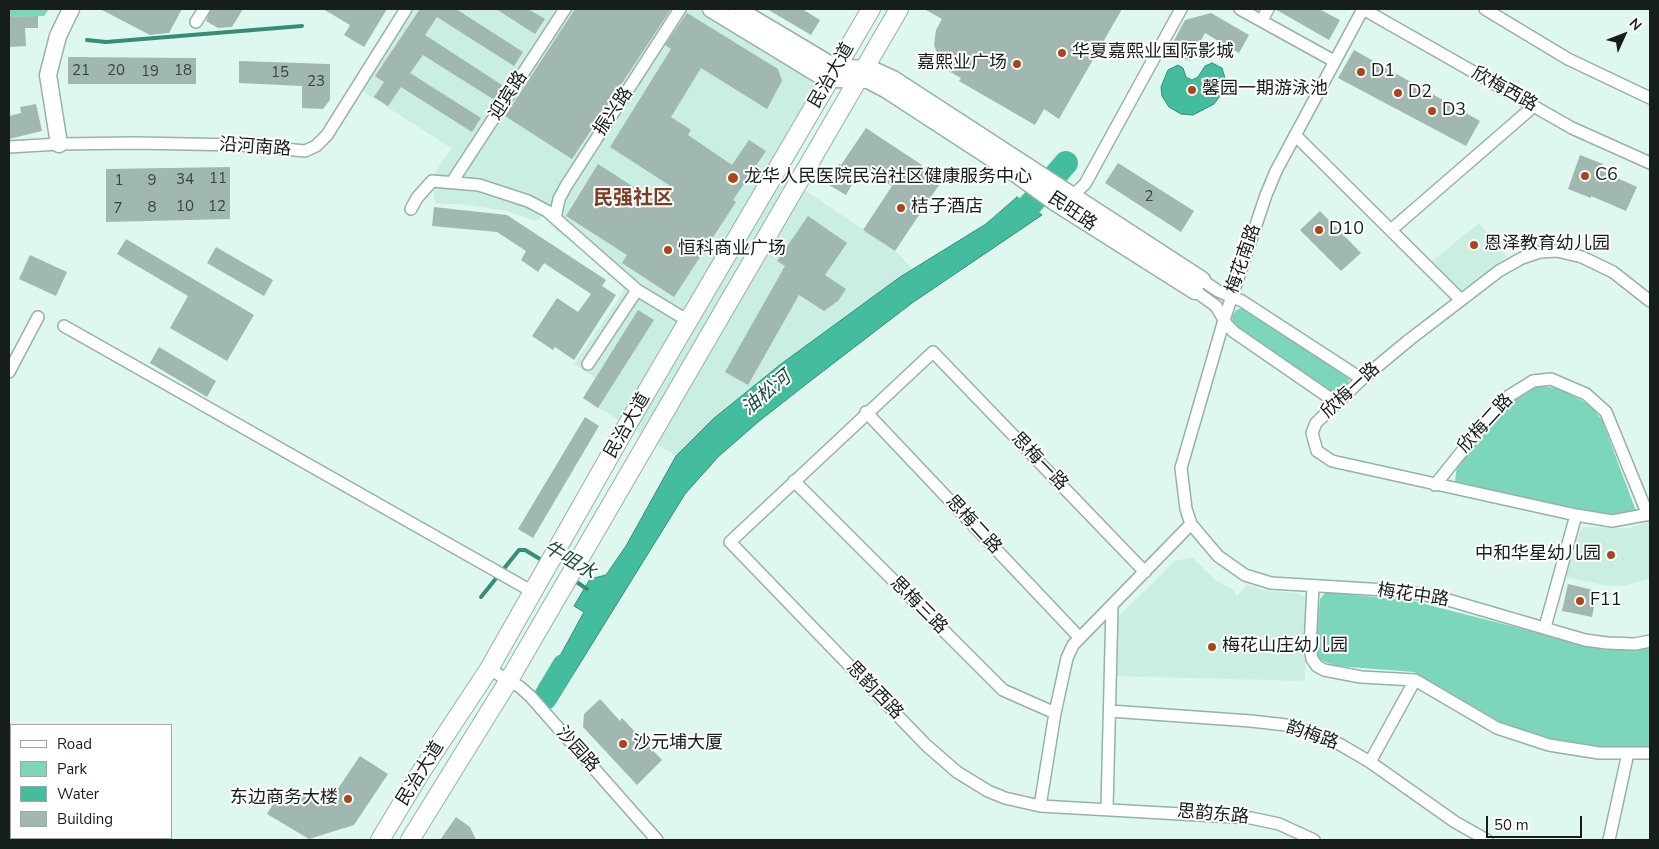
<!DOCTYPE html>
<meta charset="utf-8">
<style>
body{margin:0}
#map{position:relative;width:1659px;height:849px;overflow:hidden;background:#dff8ef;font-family:"Nunito Sans",sans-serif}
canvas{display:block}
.frame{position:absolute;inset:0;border:10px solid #151e1b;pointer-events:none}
.legend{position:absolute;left:10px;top:724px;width:162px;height:115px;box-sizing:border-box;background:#fff;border:1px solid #a1a5a4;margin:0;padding:6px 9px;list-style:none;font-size:15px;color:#151e1b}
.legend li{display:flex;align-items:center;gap:10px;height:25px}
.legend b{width:25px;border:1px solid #a1a5a4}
.north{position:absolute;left:1599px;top:10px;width:50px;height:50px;-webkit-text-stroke:4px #fff;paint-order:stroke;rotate:47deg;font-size:14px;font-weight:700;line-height:20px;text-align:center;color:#151e1b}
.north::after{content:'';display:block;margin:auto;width:18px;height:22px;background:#151e1b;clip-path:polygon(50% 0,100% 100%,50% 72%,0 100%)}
.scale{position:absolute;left:1486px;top:816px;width:96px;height:22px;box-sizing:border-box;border:2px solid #151e1b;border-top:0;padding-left:6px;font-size:15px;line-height:18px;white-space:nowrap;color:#151e1b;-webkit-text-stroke:4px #fff;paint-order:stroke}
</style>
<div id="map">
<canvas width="1659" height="849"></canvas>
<div class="frame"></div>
<ul class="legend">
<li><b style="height:6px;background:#fff"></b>Road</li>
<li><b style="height:14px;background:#7bd6bb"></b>Park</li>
<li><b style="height:14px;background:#43bd9e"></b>Water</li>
<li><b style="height:14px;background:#a0b8af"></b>Building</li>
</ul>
<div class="north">N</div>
<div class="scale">50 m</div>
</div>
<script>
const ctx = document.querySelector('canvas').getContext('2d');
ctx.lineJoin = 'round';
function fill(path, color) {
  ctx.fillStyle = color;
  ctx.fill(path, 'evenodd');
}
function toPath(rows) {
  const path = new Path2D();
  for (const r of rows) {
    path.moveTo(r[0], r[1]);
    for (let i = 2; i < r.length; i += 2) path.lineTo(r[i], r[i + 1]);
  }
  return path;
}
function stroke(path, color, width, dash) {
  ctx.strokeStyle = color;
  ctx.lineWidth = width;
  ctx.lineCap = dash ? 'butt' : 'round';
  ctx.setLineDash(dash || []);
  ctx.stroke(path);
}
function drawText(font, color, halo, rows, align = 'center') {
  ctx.font = font + ' "Nunito Sans","Noto Sans SC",sans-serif';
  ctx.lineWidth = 4;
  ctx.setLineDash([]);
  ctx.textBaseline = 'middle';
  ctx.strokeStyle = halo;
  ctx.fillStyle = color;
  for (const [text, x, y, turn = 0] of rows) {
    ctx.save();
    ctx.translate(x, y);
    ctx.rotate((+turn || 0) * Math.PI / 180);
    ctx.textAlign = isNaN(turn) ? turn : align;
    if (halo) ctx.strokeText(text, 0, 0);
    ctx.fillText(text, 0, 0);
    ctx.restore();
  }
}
fill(toPath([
 [414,9,701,9,825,82,769,166,895,251,913,269,900,277,781,364,713,419,676,456,583,398,595,378,574,364,622,294,624,287,571,240,555,230,544,216,536,221,507,211,461,204,435,204,432,177,451,148,362,91],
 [1479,223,1507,257,1460,291,1431,262],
 [1650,521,1650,578,1625,586,1604,585,1566,577,1579,533,1584,527,1630,528],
 [1192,557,1215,580,1233,590,1237,596,1247,585,1268,591,1297,593,1307,598,1305,681,1116,676,1118,617,1175,561]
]), '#cbeee2');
fill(toPath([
 [9,9,49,9,44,16,9,17],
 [1242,308,1347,376,1349,379,1347,385,1333,395,1240,333,1233,324,1232,317,1236,310],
 [1543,386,1561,389,1575,397,1590,405,1602,420,1636,511,1615,517,1540,503,1455,482,1457,465,1506,405,1531,388],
 [1326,592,1413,601,1605,650,1650,645,1650,746,1620,749,1588,747,1546,738,1502,723,1414,672,1336,666,1320,660,1315,649,1320,599]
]), '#7bd6bb');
const water = toPath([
 [1212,63,1222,68,1225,78,1222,93,1214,104,1193,115,1181,114,1169,107,1162,96,1161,87,1168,70,1178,65,1183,68,1186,77,1192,80,1198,77,1205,66,1212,63],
 [1017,197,1042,215,912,303,809,382,758,422,718,457,685,494,556,702,539,685,561,654,584,612,574,606,590,579,606,575,626,546,676,456,713,419,781,364,900,277,986,224,1017,197]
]);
fill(water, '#43bd9e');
stroke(water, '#358d77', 1);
stroke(toPath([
 [87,40,106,42,302,26],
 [572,579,587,589],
 [481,597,519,550,525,550,545,562]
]), '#358d77', 4);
stroke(toPath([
 [1003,225,1029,206,1066,163],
 [545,698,564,666]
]), '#43bd9e', 24);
fill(toPath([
 [100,9,182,9,169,33,150,35],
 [211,9,243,9,232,27,218,28,206,21],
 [323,9,387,9,364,47,344,35,350,25],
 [420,9,456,9,523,52,514,66,437,17,425,35,502,85,500,88,503,90,496,101,423,55,410,73,481,118,472,132,401,87,388,106,374,97,384,82,375,76],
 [496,9,528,9,545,19,535,34],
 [575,9,671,9,572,159,505,116],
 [767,9,802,9,820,20,811,35],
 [924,9,1122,9,1059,119,1044,109,1035,125,959,81,961,78,947,70,939,59,934,45,936,30,942,19],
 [1275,9,1319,9,1340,20,1329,40],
 [687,13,778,69,782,81,767,109,701,68,671,117,691,130,688,135,732,165,749,140,766,151,733,200,736,202,674,297,622,263,627,255,566,216,598,164,660,204,672,187,610,147,671,49,665,45],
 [1211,13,1249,35,1239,53,1205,33,1190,61,1169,50,1185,20],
 [38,16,38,28,25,28,26,46,9,47,9,17],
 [1354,50,1480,121,1466,146,1338,78],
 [68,57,196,58,196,84,68,84],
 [239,61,330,64,330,100,323,109,302,108,302,86,239,83],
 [36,104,42,131,9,139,9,116,21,113,20,107],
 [866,128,943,179,895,251,863,230,892,186,862,167,846,195,827,184,839,164,841,165],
 [1580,155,1603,164,1600,170,1637,187,1626,211,1591,196,1591,198,1568,189],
 [1118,163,1194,211,1181,232,1105,183],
 [230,167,230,219,106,222,106,169],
 [434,207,507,215,606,280,602,286,616,295,574,360,555,347,553,350,532,336,557,298,578,312,591,294,544,263,538,272,521,260,526,251,497,232,432,226],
 [1320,211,1361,253,1341,271,1300,230],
 [808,216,847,243,825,275,846,289,838,301,824,311,799,295,748,385,725,372,785,266,777,261],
 [126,239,254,315,227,361,170,328,188,296,117,254],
 [216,247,273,280,264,296,207,263],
 [30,255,67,272,56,296,19,279],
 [638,310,654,320,598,408,583,398],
 [159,347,216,381,207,397,150,363],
 [585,417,599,426,533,538,518,529],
 [1568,584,1597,591,1592,617,1562,611],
 [600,699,620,721,622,718,662,760,637,785,583,727,584,714],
 [360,756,388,774,354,825,309,839,267,814,273,804,296,791,314,802,333,796],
 [456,817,470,827,476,840,440,840]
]), '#a0b8af');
const street = toPath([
 [1240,9,1334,61],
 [1485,9,1568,59,1650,98],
 [1262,20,1268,9],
 [196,22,204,9],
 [1295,135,1460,299],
 [9,147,59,144,134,143,241,145,305,151,316,146,327,135,406,9],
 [1650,163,1572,128,1363,9,1276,171,1266,195,1224,320,1181,468,1186,509,1191,524,1218,556,1245,575,1271,583,1402,591,1438,597,1585,640,1607,643,1635,644,1650,641],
 [452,182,565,9],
 [1068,200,1085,184,1181,9],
 [411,209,417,198,432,181,479,185,528,201,547,211,637,290,690,322],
 [555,218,559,199,566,186,680,9],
 [1391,230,1534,106],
 [1202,280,1218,291,1242,301,1362,379],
 [1195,291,1216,306,1227,325,1234,332,1337,403],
 [1650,301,1613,272,1582,257,1557,251,1540,252,1522,258,1499,271,1409,340,1362,379,1316,423,1312,433,1317,451,1332,461,1576,515,1612,521,1650,514],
 [64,326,533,592],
 [588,364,637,290],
 [9,372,38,317],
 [866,412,1079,637],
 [794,481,1003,690,1055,713],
 [1435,485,1487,420,1509,396,1533,381,1551,379,1586,394,1606,412,1648,515],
 [1145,572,933,352,730,542,926,745,957,772,988,791,1005,798,1040,806,1251,818,1279,824,1314,840],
 [1313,586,1310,648,1312,659,1317,666,1324,670,1361,677,1415,680,1497,728,1549,745,1599,753,1650,753],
 [1545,627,1576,515],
 [489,669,520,687,531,697,657,840],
 [1110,711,1251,721,1286,725,1314,733,1341,745,1370,762,1455,822,1487,840],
 [1370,762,1415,680],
 [1040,806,1055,713,1067,658,1073,645,1191,524],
 [1107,808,1112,606],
 [49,840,50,838],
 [1609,840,1628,753]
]);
const secondary = toPath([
 [711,9,821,76,836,79,868,80,887,90,1016,174,1056,203,1195,291],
 [737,9,831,65,845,68,871,69,893,79,1202,280],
 [59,144,48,75,58,36,71,9],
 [9,797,11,797],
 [155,838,163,840]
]);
const primary = toPath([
 [380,840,419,775,489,669,629,422,871,9],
 [410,840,509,680,899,9]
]);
stroke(street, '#98b0a8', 14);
stroke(secondary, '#98b0a8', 19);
stroke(primary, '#98b0a8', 20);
stroke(street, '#fff', 11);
stroke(secondary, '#fff', 16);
stroke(primary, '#fff', 18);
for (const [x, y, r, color] of [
 [1062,53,5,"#ab451b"],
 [1017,64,5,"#ab451b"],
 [1361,72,5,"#ab451b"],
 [1192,90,5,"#ab451b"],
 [1398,93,5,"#ab451b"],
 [1432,111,5,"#ab451b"],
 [1585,176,5,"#ab451b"],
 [733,178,6,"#ab451b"],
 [901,208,5,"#ab451b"],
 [1319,230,5,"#ab451b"],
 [1474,245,5,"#ab451b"],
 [668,250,5,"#ab451b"],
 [1611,555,5,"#ab451b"],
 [1580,601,5,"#ab451b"],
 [1212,647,5,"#ab451b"],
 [623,744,5,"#ab451b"],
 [348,799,5,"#ab451b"]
]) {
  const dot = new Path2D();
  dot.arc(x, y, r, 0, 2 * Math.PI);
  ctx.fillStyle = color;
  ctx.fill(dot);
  stroke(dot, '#fff', 2);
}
drawText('15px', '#384440', null, [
 ["21",81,71],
 ["20",116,71],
 ["18",183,71],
 ["19",150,72],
 ["15",280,73],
 ["23",316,82],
 ["11",218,179],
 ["34",185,180],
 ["1",119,181],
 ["9",152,181],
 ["2",1149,197],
 ["10",185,207],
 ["12",217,207],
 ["8",152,208],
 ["7",118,209]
]);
drawText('18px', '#151e1b', '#fff', [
 ["华夏嘉熙业国际影城",1072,53],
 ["嘉熙业广场",1007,64,"right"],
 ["D1",1371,72],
 ["馨园一期游泳池",1202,90],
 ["D2",1408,93],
 ["D3",1442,111],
 ["C6",1595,176],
 ["龙华人民医院民治社区健康服务中心",744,178],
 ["桔子酒店",911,208],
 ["D10",1329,230],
 ["恩泽教育幼儿园",1484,245],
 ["恒科商业广场",678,250],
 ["中和华星幼儿园",1601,555,"right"],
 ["F11",1590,601],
 ["梅花山庄幼儿园",1222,647],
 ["沙元埔大厦",633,744],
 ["东边商务大楼",338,799,"right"]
], 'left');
drawText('18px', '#151e1b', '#fff', [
 ["民治大道",832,76,-60],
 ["欣梅西路",1504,90,29],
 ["迎宾路",509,96,-57],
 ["振兴路",614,112,-56],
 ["沿河南路",255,148,4],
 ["民旺路",1072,212,34],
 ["梅花南路",1244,259,-71],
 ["欣梅一路",1351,391,-43],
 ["欣梅二路",1486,424,-48],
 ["民治大道",628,426,-60],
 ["思梅一路",1039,462,46],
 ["思梅二路",973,525,47],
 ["梅花中路",1413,596,8],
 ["思梅三路",918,606,45],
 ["思韵西路",874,691,46],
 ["韵梅路",1312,736,19],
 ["沙园路",577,750,48],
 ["民治大道",421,774,-58],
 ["思韵东路",1213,815,5]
]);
drawText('italic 19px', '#194c3f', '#fff', [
 ["油松河",767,394,-40],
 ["牛咀水",569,561,30]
]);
drawText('bold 20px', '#7e3c22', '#fff', [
 ["民强社区",633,199]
]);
</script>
